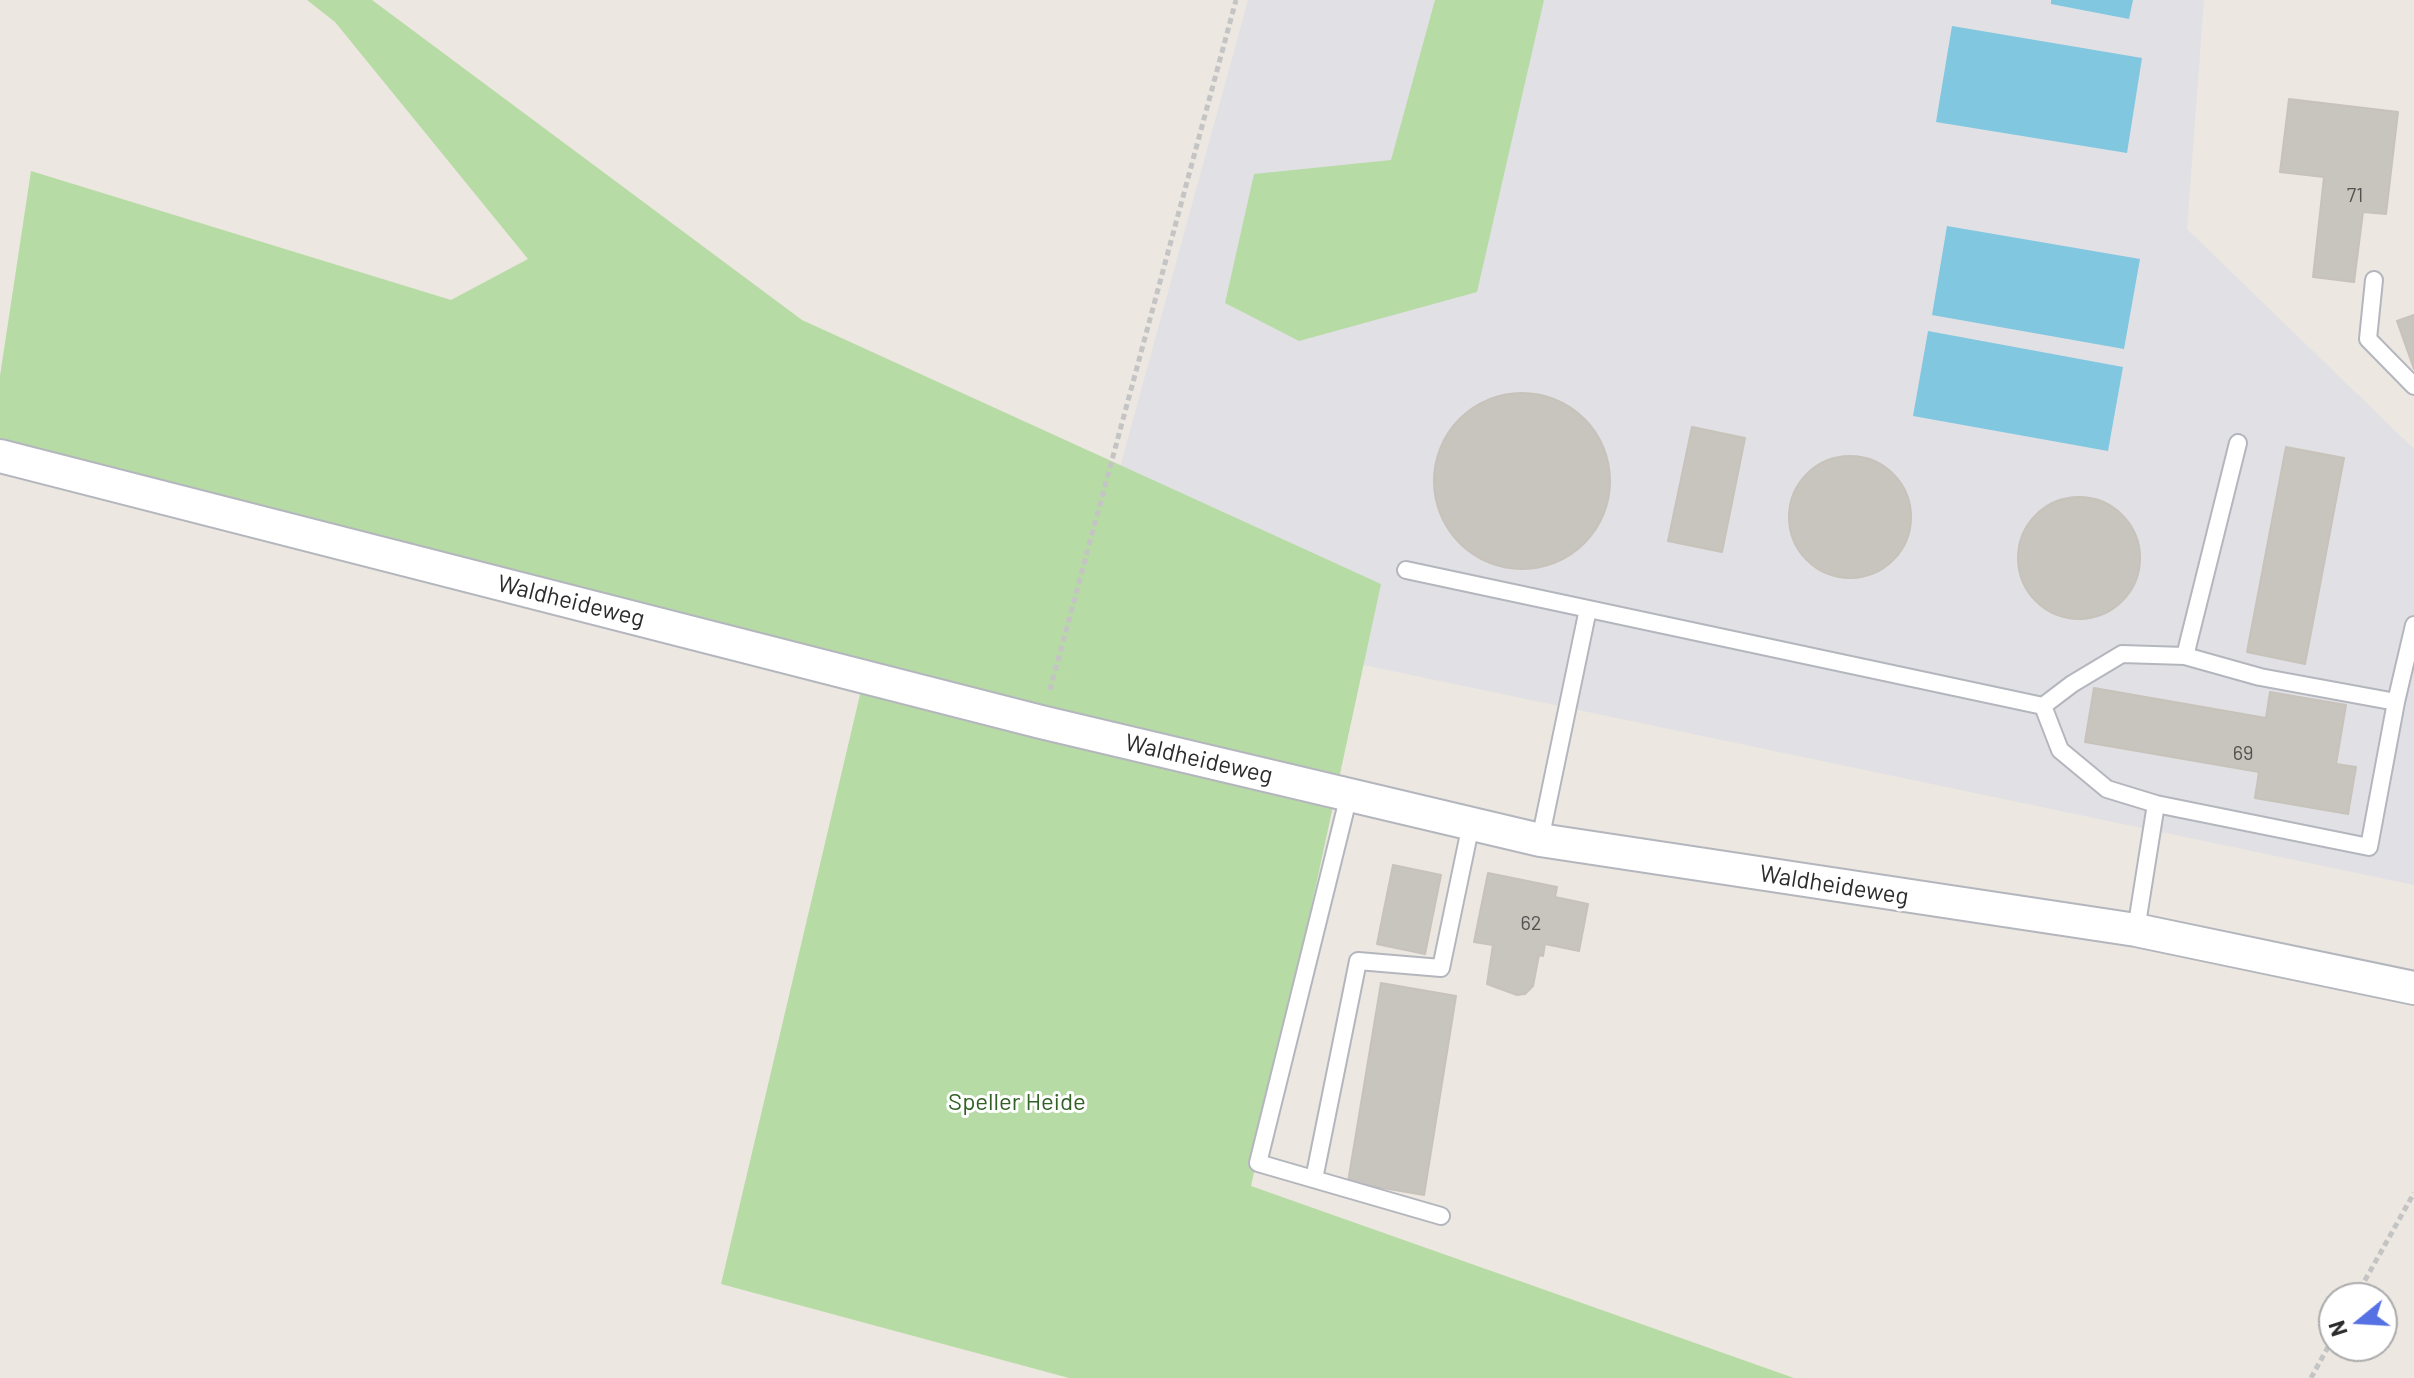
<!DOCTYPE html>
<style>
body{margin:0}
#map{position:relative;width:2414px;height:1378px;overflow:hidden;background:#ece7e0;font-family:Barlow,sans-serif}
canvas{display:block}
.north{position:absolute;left:2318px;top:1282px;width:80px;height:80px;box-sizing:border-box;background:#fff;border:2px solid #ababab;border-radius:50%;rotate:252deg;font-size:22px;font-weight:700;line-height:32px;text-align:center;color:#2c2c2c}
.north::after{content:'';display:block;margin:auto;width:28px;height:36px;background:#5671e3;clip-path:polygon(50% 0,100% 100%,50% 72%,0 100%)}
</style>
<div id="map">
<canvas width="2414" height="1378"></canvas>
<div class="north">N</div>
</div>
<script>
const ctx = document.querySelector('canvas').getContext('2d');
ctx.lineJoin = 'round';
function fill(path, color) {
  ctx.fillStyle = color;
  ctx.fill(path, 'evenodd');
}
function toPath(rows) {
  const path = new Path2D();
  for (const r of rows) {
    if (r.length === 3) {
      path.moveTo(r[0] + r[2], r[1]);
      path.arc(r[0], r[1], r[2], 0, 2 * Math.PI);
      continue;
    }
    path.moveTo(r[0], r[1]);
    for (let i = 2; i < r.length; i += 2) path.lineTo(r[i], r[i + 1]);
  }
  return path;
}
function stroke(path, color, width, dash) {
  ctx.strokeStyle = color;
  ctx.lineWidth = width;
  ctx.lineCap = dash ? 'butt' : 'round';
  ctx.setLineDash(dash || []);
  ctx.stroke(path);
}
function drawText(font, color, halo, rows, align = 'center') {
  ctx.font = font + ' Barlow,sans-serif';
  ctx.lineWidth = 6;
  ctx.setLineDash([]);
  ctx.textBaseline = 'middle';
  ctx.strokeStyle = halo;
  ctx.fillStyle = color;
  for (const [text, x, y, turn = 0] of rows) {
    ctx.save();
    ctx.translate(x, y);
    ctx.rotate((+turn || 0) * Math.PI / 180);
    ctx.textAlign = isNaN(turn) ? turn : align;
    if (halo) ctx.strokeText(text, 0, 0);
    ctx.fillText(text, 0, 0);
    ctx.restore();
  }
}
fill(toPath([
 [1248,0,2204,0,2187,229,2414,449,2414,885,1082,606]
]), '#e1e0e5');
fill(toPath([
 [307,0,372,0,802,320,1381,584,1251,1186,1794,1378,1069,1378,721,1284,863,682,0,471,0,376,31,171,451,300,528,259,335,22],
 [1435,0,1544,0,1477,292,1299,341,1225,303,1254,174,1391,160]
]), '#b7dba4');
fill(toPath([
 [2051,0,2133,0,2129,19,2051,4],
 [1952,26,2142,58,2127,153,1936,122],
 [1947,226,2140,259,2124,349,1932,315],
 [1928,331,2123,367,2108,451,1913,416]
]), '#81c7e0');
const building = toPath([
 [2289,99,2398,112,2386,214,2363,212,2354,282,2313,277,2324,177,2280,172,2289,99],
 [2414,315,2414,369,2397,321,2414,315],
 [1522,481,88],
 [1692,427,1745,438,1722,552,1668,541,1692,427],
 [2286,447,2344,458,2305,664,2247,652,2286,447],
 [1850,517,61],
 [2079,558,61],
 [2094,688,2266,718,2270,692,2346,705,2336,764,2356,767,2348,814,2255,798,2259,772,2085,742,2094,688],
 [1393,865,1441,875,1425,954,1377,944,1393,865],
 [1488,873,1557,887,1555,897,1588,904,1579,951,1545,944,1543,956,1539,955,1533,986,1525,994,1517,995,1487,984,1493,945,1474,942,1488,873],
 [1381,983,1456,996,1424,1195,1348,1182,1381,983]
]);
fill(building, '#c8c5be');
stroke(building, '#c7c2ba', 2);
const lane = toPath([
 [2374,280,2368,339,2414,386],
 [1406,570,2043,706,2072,684,2122,654,2185,656,2260,677,2396,702,2369,847,2156,804,2136,930],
 [2185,656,2238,443],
 [2396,702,2414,625],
 [2043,706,2060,750,2107,789,2156,804],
 [1349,795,1258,1163,1441,1216],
 [1540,840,1588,609],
 [1314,1179,1358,961,1441,968,1471,824]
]);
const street = toPath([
 [0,456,1041,722,1540,840,2136,930,2414,988]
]);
stroke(lane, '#b4b6be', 20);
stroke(street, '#b4b6be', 36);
stroke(toPath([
 [1050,690,1236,0],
 [2355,1298,2414,1193],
 [2311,1378,2334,1336]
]), '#c4c4c4', 5, [6, 4]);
stroke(lane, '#fff', 16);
stroke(street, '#fff', 32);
drawText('20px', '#535250', null, [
 ["71",2355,195],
 ["69",2243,753],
 ["62",1531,923]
]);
drawText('24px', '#2c2c2c', '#fff', [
 ["Waldheideweg",571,601,14],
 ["Waldheideweg",1199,759,13],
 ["Waldheideweg",1834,885,9]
]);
drawText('24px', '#316124', '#fff', [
 ["Speller Heide",1017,1102]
]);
</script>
